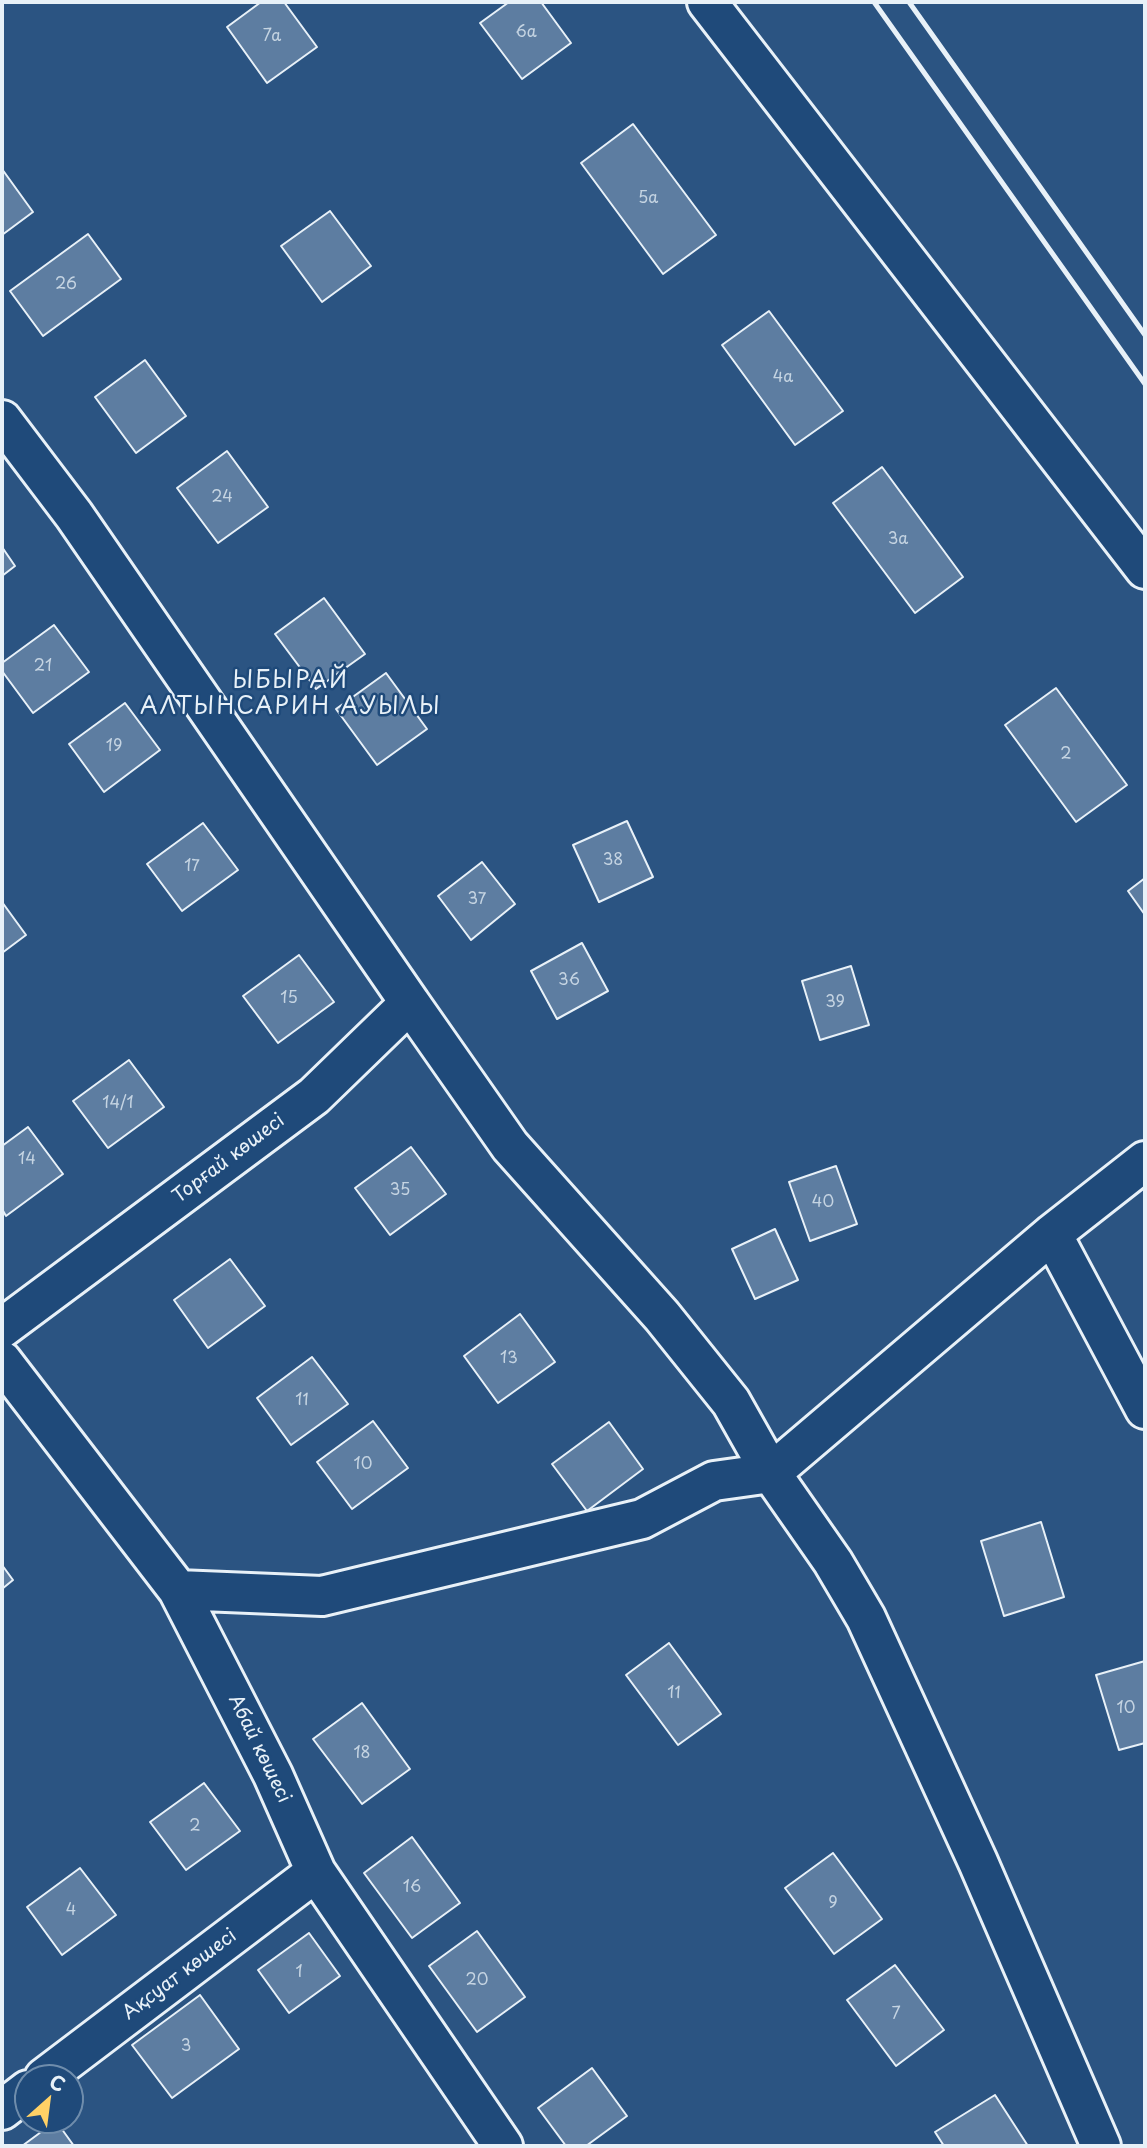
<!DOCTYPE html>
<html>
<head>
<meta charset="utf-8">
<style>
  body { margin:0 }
  #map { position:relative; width:1147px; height:2148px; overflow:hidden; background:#2b5482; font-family:"Playpen Sans",sans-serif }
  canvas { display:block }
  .frame { position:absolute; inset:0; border:4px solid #e8f1f8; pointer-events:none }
  .north { position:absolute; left:14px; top:2064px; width:70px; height:70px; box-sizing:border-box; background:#1f4a7a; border:2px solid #6f8dac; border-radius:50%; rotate:28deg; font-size:19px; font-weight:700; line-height:28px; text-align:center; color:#e8f1f8 }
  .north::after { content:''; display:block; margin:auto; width:24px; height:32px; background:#ffd166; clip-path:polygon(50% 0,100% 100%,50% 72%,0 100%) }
</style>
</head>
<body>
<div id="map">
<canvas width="1147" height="2148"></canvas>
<div class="frame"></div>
<div class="north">С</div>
</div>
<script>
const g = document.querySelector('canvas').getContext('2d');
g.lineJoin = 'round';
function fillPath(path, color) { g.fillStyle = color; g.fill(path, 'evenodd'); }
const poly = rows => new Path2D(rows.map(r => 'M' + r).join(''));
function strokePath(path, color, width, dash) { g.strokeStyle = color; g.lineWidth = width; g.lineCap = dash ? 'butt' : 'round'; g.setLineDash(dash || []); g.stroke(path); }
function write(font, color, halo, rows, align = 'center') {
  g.font = font + ' "Playpen Sans",sans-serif'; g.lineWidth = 5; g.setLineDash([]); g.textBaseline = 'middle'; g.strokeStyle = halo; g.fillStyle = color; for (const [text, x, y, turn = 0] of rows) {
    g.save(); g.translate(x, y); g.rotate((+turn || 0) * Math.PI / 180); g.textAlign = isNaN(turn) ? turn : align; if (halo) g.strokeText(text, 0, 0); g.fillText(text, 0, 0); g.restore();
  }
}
const building = poly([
  [261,2,284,2,317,47,267,83,227,27,261,2],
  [509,2,541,2,571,43,522,79,480,23,509,2],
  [633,124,716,235,663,274,581,163,633,124],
  [2,169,33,212,2,235,2,169],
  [330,211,371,266,322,302,281,246,330,211],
  [88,234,121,279,43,336,10,291,88,234],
  [769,311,843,411,795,445,722,345,769,311],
  [145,360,186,416,136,453,95,397,145,360],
  [227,451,268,507,218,543,177,488,227,451],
  [882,467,963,577,915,613,833,503,882,467],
  [2,547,15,566,2,576,2,547],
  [324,598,365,654,316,689,275,634,324,598],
  [54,625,89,672,33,713,2,671,2,663,54,625],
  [386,673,427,729,377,765,336,709,386,673],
  [1056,688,1127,785,1076,822,1005,725,1056,688],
  [125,703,160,750,104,792,69,744,125,703],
  [627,821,653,877,599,902,573,845,627,821],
  [203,823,238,870,182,911,147,864,203,823],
  [482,862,515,904,471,940,438,896,482,862],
  [1145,878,1145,915,1128,891,1145,878],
  [2,902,26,935,2,953,2,902],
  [582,943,608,991,557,1019,531,971,582,943],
  [299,955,334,1002,278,1043,243,996,299,955],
  [851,966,869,1025,820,1040,802,981,851,966],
  [129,1060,164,1107,108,1148,73,1101,129,1060],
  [28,1127,63,1174,6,1216,2,1209,2,1146,28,1127],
  [411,1147,446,1194,390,1235,355,1188,411,1147],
  [836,1166,857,1224,810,1241,789,1182,836,1166],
  [775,1229,798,1280,755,1299,732,1249,775,1229],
  [230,1259,265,1306,208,1348,174,1300,230,1259],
  [520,1314,555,1362,498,1403,464,1356,520,1314],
  [312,1357,348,1404,291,1445,257,1398,312,1357],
  [373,1421,408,1468,352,1509,317,1462,373,1421],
  [609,1422,643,1469,587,1511,552,1464,609,1422],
  [1041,1522,1064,1597,1004,1616,981,1541,1041,1522],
  [2,1565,13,1580,2,1589,2,1565],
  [669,1643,721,1714,678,1745,626,1675,669,1643],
  [1145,1661,1145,1743,1119,1750,1096,1675,1145,1661],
  [362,1703,410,1769,362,1804,313,1739,362,1703],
  [204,1783,240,1831,186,1870,150,1822,204,1783],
  [412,1837,460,1903,412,1938,364,1873,412,1837],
  [833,1853,882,1919,834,1954,785,1888,833,1853],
  [80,1868,116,1915,62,1955,27,1907,80,1868],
  [477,1931,525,1997,477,2032,429,1966,477,1931],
  [309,1933,340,1976,289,2013,258,1970,309,1933],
  [895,1965,944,2030,896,2066,847,2000,895,1965],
  [200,1995,239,2049,172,2098,132,2045,200,1995],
  [592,2068,627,2116,586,2146,566,2146,538,2108,592,2068],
  [995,2095,1028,2146,944,2146,935,2132,995,2095],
  [56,2121,74,2146,22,2146,56,2121]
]);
const minor = poly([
  [707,2,1145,569],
  [2,420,74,515,410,1003,314,1096,2,1328],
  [410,1003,510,1146,662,1316,731,1402,771,1473,1052,1234,1145,1161],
  [1052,1234,1145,1409],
  [2,1361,178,1590,273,1775,316,1872,503,2146],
  [178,1590,322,1596,642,1519,714,1481,771,1473,833,1562,866,1618,978,1862,1101,2146],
  [44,2078,316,1872],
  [2,2110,28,2090]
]);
const rail = poly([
  [874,2,1145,384],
  [909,2,1145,335]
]);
const numberNames = [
  ["6а",526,33],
  ["7а",272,37],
  ["5а",648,199],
  ["26",66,285],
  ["4а",783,378],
  ["24",222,498],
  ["3а",898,540],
  ["21",43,667],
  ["19",114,747],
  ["2",1066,755],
  ["38",613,861],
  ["17",192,867],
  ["37",477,900],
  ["36",569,981],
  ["15",289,999],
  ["39",835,1003],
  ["14/1",118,1104],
  ["14",27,1160],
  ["35",400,1191],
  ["40",823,1203],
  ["13",509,1359],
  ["11",302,1401],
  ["10",363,1465],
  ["11",674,1694],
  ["10",1126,1709],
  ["18",362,1754],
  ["2",195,1827],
  ["16",412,1888],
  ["9",833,1904],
  ["4",71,1911],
  ["1",299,1973],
  ["20",477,1981],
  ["7",896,2015],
  ["3",186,2047]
];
const streetNames = [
  ["Торғай көшесі",229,1159,-37],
  ["Абай көшесі",259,1749,64],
  ["Ақсуат көшесі",180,1975,-37]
];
const quarterNames = [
  ["ЫБЫРАЙ",291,682],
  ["АЛТЫНСАРИН АУЫЛЫ",291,708]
];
fillPath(building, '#5d7da1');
strokePath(building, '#e8f1f8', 2);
strokePath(minor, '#e8f1f8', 44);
strokePath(minor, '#1f4a7a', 38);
strokePath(rail, '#e8f1f8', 5);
write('16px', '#c5d4e2', null, numberNames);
write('19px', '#e8f1f8', '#1f4a7a', streetNames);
g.letterSpacing = '2px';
write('23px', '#e8f1f8', '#1f4a7a', quarterNames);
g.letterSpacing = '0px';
</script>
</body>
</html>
